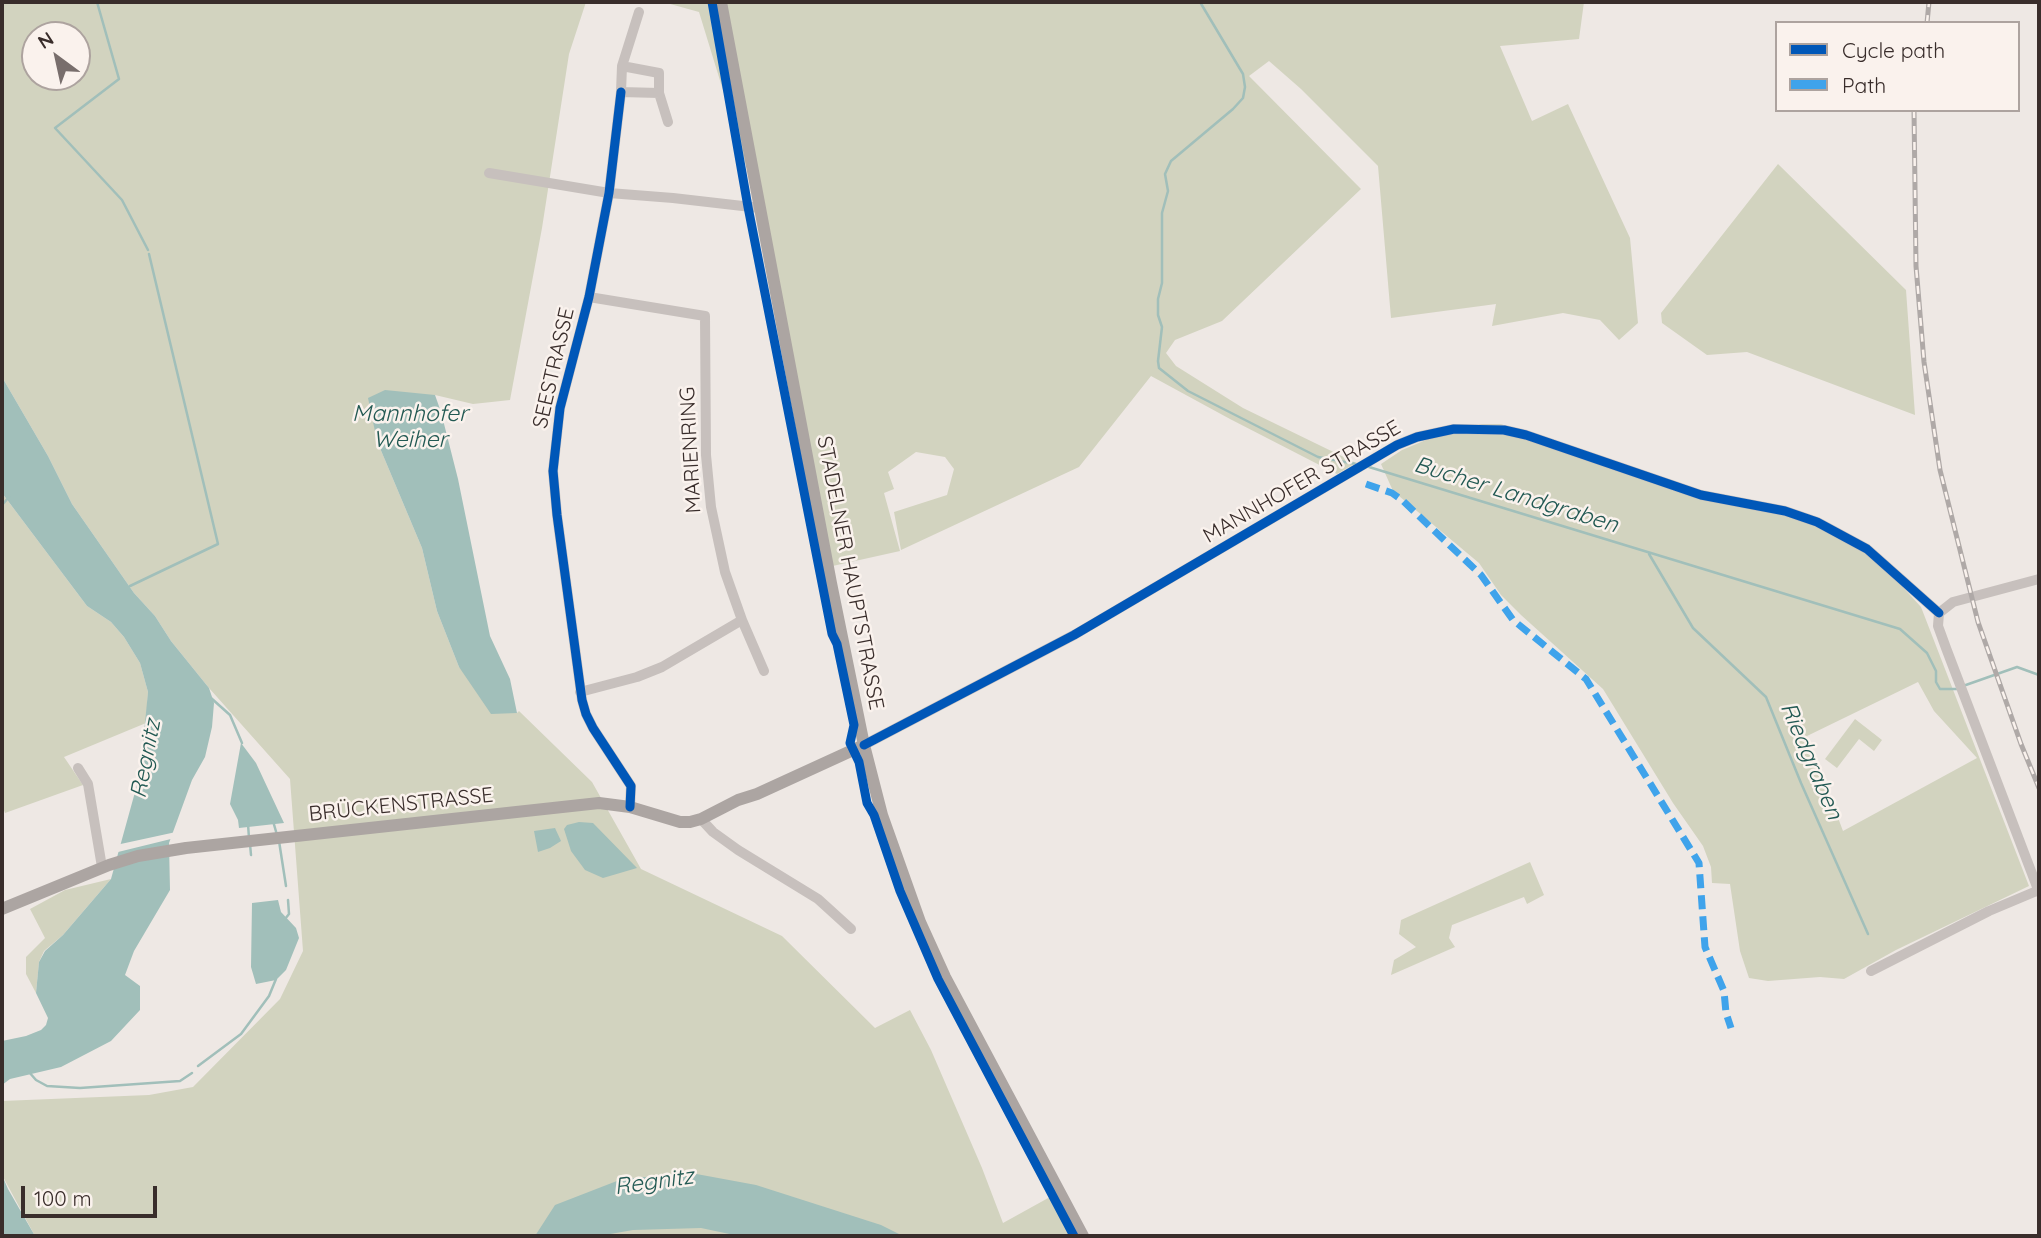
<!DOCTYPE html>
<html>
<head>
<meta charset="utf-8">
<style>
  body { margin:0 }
  #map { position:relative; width:2041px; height:1238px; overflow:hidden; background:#eee8e4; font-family:Quicksand,sans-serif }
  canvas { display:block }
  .frame { position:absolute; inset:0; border:4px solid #392d2b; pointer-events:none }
  .legend { position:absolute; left:1775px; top:21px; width:245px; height:91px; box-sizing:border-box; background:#faf2ed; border:2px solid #ada39f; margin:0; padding:9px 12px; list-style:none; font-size:21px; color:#392d2b }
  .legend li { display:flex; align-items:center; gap:14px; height:35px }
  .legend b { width:35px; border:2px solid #ada39f }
  .north { position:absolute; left:21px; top:21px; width:70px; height:70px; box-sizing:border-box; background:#faf2ed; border:2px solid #ada39f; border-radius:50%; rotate:327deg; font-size:19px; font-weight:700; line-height:28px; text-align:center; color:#392d2b }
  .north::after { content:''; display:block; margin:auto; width:24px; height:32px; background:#786e6c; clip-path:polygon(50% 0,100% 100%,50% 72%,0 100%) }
  .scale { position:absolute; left:21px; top:1186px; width:136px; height:32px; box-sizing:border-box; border:4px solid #392d2b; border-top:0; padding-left:9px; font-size:21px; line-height:24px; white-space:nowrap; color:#392d2b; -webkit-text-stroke:5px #faf2ed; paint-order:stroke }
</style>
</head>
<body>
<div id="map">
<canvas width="2041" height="1238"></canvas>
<div class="frame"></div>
<ul class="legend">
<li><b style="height:9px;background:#0057b8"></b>Cycle path</li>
<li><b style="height:9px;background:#3fa3eb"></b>Path</li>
</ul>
<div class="north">N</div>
<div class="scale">100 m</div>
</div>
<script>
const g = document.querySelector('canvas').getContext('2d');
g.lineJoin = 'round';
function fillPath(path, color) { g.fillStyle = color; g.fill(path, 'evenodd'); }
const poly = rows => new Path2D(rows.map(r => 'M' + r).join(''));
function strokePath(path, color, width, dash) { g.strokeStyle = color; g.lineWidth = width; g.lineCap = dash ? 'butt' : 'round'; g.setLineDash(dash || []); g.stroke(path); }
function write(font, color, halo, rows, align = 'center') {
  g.font = font + ' Quicksand,sans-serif'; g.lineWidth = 5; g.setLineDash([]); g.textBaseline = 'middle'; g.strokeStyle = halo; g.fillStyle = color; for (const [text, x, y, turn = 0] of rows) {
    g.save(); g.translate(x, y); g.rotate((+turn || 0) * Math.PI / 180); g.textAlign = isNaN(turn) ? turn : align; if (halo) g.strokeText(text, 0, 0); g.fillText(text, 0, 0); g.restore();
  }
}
const green = poly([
  [2,2,586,2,569,54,542,228,510,400,473,404,435,395,377,441,422,548,437,611,459,667,517,713,519,711,592,782,641,869,782,936,875,1028,910,1010,931,1050,982,1168,1003,1223,1050,1197,1072,1236,35,1236,2,1175,2,1101,149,1095,193,1087,280,999,303,951,290,779,209,688,171,641,155,616,134,593,72,504,48,456,2,377],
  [35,35,77,35,77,77,35,77],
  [663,2,1584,2,1579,39,1500,46,1532,121,1568,104,1630,238,1638,323,1619,340,1600,320,1563,313,1492,326,1496,304,1391,318,1378,166,1301,89,1269,61,1249,76,1361,189,1222,321,1175,340,1166,353,1176,366,1243,408,1356,463,1337,474,1230,419,1151,376,1079,467,901,550,894,512,947,495,954,469,945,457,916,452,888,472,894,489,884,493,900,551,828,567,760,211,699,12],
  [1778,164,1906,290,1915,415,1747,352,1707,355,1662,323,1661,313],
  [1482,424,1501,424,1682,488,1775,508,1868,549,1921,607,2029,886,1896,950,1844,979,1820,977,1768,981,1749,978,1740,951,1730,884,1712,883,1711,867,1703,846,1673,803,1603,689,1521,615,1501,595,1479,563,1393,491,1381,464,1402,450,1433,437],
  [1918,682,1934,711,1977,758,1843,831,1807,736],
  [2,493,87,606,111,622,124,637,140,663,148,692,146,723,64,757,83,785,5,813,2,805],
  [1855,719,1882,740,1874,751,1859,739,1837,768,1825,759],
  [1530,862,1544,895,1527,904,1524,897,1452,925,1449,938,1455,947,1391,975,1394,960,1416,947,1399,934,1401,920],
  [111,879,63,935,44,951,39,962,36,993,26,974,26,957,45,938,30,909,65,890]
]);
const water = poly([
  [2,377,48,456,72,504,134,593,155,616,171,641,209,688,214,703,212,727,205,757,192,780,169,843,170,890,134,951,125,975,140,986,140,1010,111,1041,61,1067,10,1079,2,1085,2,1041,26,1036,41,1030,46,1025,48,1018,36,993,39,962,45,951,63,935,111,879,140,774,148,692,140,663,124,637,111,622,87,606,2,493],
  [385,390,435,395,441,412,458,479,490,636,510,679,517,713,491,714,459,667,437,611,422,548,377,441,368,398],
  [241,743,256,763,284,823,239,828,238,820,230,804],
  [579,822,593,823,637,868,603,878,585,870,571,851,564,829,567,825],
  [555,828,561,841,550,848,538,852,534,831],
  [278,900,281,912,296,928,299,938,286,970,276,980,256,984,251,967,252,903],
  [691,1173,756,1185,881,1225,903,1236,739,1236,701,1228,633,1230,599,1236,535,1236,555,1205,622,1179],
  [2,1175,8,1189,35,1236,2,1236]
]);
const pier = poly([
  [176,832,175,838,114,853,116,845]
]);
const stream = poly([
  [97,2,119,79,55,128,122,200,148,250],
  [1200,2,1243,74,1245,87,1243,98,1233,109,1171,161,1165,174,1168,191,1162,213,1162,283,1158,299,1158,315,1162,327,1158,361,1159,368,1188,391,1318,457,1356,464],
  [1369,467,1900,629,1927,653,1936,671,1936,682,1940,689,1957,689],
  [2,505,9,497],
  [1649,554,1693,628,1766,697,1801,783,1868,934],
  [130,586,218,544,149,254],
  [1963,686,2017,667,2039,675],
  [211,698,230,715,242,743],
  [273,821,277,835],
  [248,824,249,838],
  [279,841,286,886],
  [250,844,251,855],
  [285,919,289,914,288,900],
  [198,1066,241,1034,269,996,276,979],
  [29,1072,36,1080,47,1086,80,1088,180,1081,192,1073]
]);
const minor = poly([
  [622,66,639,12],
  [621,92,609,193,589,297,560,408,553,471,557,515,582,700,586,714,593,728,631,786,630,807],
  [659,93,621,92,622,66,659,73,659,93,668,122],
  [489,173,609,193,673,198,760,208],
  [1939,613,1938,626,1946,648,2039,892],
  [1939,613,1953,602,2039,579],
  [742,620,764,671],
  [580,692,637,677,662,667,742,620,725,572,711,507,706,455,705,316,589,297],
  [864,745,1074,635,1397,445,1417,437,1454,429,1504,430,1526,435,1701,495,1785,511,1817,522,1867,549,1939,613],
  [78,768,88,784,102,867],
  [701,819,713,832,738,850,818,899,851,929],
  [1871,971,1989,911,2039,890]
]);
const major = poly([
  [721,2,831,583,864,745,882,815,920,922,945,977,1083,1236],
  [2,909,109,865,138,856,186,848,599,803,630,807,680,822,690,822,701,819,738,800,757,794,864,745]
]);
const rail = poly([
  [1927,23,1929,2],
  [1914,110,1916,266,1924,362,1940,470,1978,622,2021,744,2039,788]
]);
const quiet = poly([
  [1366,484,1392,493,1402,500,1481,575,1513,620,1586,679,1699,863,1705,947,1724,991,1726,1013,1731,1028]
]);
const cycleway = poly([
  [712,2,748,207,832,634,837,644,854,725,850,743,859,762,867,803,874,815,900,891,938,979,1074,1236],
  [621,92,609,193,589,297,560,408,553,471,557,515,582,700,586,714,593,728,631,786,630,807],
  [864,745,1074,635,1397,445,1417,437,1454,429,1504,430,1526,435,1701,495,1785,511,1817,522,1867,549,1939,613]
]);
const streetNames = [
  ["SEESTRASSE",554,368,-77],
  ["MARIENRING",691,450,-93],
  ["MANNHOFER STRASSE",1302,482,-30],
  ["STADELNER HAUPTSTRASSE",850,573,79],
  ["BRÜCKENSTRASSE",401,805,-6]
];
const waterNames = [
  ["Mannhofer",410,414],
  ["Weiher",410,440],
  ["Bucher Landgraben",1516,495,17],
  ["Regnitz",146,759,-79],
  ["Riedgraben",1811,761,67],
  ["Regnitz",654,1182,-8]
];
fillPath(green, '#d2d3bf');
fillPath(water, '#a1bfba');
fillPath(pier, '#eee8e4');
strokePath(stream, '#a1bfba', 2.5);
strokePath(minor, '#c7c0bd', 10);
strokePath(major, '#aca5a2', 12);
strokePath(rail, '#afa9a7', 5);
strokePath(rail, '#faf2ed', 2.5, [8]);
strokePath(quiet, '#3fa3eb', 7, [14, 7]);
strokePath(cycleway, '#0057b8', 9);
write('21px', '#392d2b', '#faf2ed', streetNames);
write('italic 23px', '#225953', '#faf2ed', waterNames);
</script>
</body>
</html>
